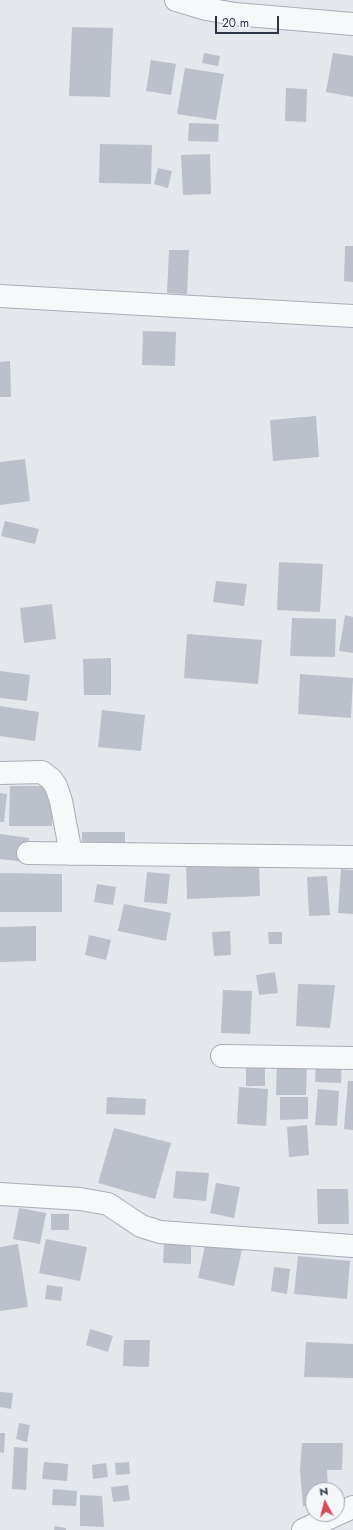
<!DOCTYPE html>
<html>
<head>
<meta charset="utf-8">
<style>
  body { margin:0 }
  #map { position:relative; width:353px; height:1530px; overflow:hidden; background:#e4e7ec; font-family:Jost,sans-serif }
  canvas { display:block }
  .north { position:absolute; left:305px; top:1482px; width:40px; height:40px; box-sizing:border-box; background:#f4f6f9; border:1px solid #a4a8b1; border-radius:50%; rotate:353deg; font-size:11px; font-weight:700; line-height:16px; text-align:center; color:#2b3445 }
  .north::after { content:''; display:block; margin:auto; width:14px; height:18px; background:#d1495b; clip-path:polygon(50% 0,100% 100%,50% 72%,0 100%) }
  .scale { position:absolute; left:215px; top:16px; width:64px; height:18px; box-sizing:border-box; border:2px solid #2b3445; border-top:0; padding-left:5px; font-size:12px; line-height:14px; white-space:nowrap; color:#2b3445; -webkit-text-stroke:3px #f4f6f9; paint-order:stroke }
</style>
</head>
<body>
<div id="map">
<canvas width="353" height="1530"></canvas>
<div class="north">N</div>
<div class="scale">20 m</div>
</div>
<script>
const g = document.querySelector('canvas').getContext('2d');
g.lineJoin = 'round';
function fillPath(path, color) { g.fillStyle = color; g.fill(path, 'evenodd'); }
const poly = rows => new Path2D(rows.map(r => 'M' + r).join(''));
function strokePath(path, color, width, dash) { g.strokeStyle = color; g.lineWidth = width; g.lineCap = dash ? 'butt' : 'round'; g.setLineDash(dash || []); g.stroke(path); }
const building = poly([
  [72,27,113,28,110,97,69,96],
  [204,53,220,56,218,66,202,63],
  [333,53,353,56,353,97,326,92],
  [151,60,176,64,171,95,146,91],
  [185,68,224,74,216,120,177,114],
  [286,88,307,89,306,122,285,121],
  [189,123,219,124,218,142,188,141],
  [100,144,152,145,151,184,99,183],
  [210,154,211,194,183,195,181,155],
  [158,168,172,171,168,188,154,184],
  [345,246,353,246,353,282,344,281],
  [169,250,189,250,187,294,167,293],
  [143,331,176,332,175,366,142,365],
  [10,361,11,397,0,397,0,362],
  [316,416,319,457,273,461,270,420],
  [25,459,30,501,0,505,0,462],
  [5,521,39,529,35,544,1,536],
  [279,562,323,564,320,612,277,610],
  [216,581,247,584,244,606,213,602],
  [52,604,56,639,24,643,20,608],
  [345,615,353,617,353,653,339,651],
  [292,618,336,619,335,657,290,656],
  [187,634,262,640,258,684,184,678],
  [111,658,111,695,84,695,83,659],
  [0,671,30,675,27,701,0,698],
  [300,674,353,678,351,718,298,714],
  [0,706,39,712,35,741,0,736],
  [102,710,145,715,141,751,98,747],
  [10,786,52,786,52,826,9,826],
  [0,793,7,794,4,822,0,822],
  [82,832,125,832,125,846,82,846],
  [0,834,29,838,26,862,0,859],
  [259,861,260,896,187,899,186,864],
  [341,869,353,870,353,914,338,913],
  [147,872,170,874,167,904,144,902],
  [0,873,62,874,62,912,0,912],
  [327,876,330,915,309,916,307,877],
  [97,884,116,887,113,905,94,902],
  [124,904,171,913,166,941,118,931],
  [36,926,36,961,0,962,0,927],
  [230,931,231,955,214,956,212,932],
  [268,932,282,932,282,944,269,944],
  [89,935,111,940,106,960,85,955],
  [275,972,278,993,259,995,256,975],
  [298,984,335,985,330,1028,296,1026],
  [223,990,252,991,250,1034,221,1033],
  [316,1058,342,1060,341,1083,315,1082],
  [246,1059,265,1059,265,1086,246,1086],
  [277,1059,307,1060,306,1095,276,1095],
  [348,1081,353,1081,353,1130,344,1129],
  [239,1087,268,1089,266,1126,237,1124],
  [318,1089,339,1091,337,1126,315,1125],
  [107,1097,146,1099,145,1115,106,1114],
  [280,1097,308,1097,308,1119,280,1120],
  [307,1125,309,1155,289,1157,287,1127],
  [114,1128,171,1143,155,1199,98,1183],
  [176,1171,209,1173,206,1201,173,1198],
  [216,1183,240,1187,234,1218,210,1213],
  [317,1189,348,1189,349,1224,318,1224],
  [19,1208,46,1213,40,1244,13,1239],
  [51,1214,69,1214,69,1230,51,1230],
  [207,1237,243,1245,234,1286,198,1278],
  [46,1239,87,1247,80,1281,39,1273],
  [164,1243,191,1244,191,1264,163,1263],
  [18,1244,28,1307,0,1311,0,1247],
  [298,1256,350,1261,347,1299,294,1294],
  [274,1267,290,1269,287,1294,271,1291],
  [47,1285,63,1287,61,1301,45,1299],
  [90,1329,113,1336,108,1352,86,1345],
  [124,1340,150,1340,149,1367,123,1366],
  [306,1342,353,1344,353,1378,304,1377],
  [0,1392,13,1393,11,1409,0,1407],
  [19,1423,30,1425,27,1442,16,1439],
  [0,1433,5,1433,4,1453,0,1452],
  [302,1443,343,1443,342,1470,327,1470,328,1490,313,1490,313,1505,303,1506,300,1471],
  [14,1447,28,1448,26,1490,12,1489],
  [44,1462,68,1464,67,1481,42,1479],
  [129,1462,130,1474,116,1475,115,1463],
  [106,1463,108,1477,93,1479,92,1465],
  [128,1485,130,1500,113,1502,111,1487],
  [53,1489,77,1491,76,1506,52,1505],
  [80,1495,102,1496,104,1527,80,1526],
  [55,1526,66,1528,66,1530,54,1530]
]);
const street = poly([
  [176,0,206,9,235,14,353,24],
  [0,296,353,316],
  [0,773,42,772,51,779,56,786,61,801,71,854],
  [28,853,353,857],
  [222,1056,353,1058],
  [0,1194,80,1199,108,1204,141,1226,160,1232,353,1246],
  [303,1530,353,1507]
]);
fillPath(building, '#bbc0ca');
strokePath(street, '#a9aeb7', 24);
strokePath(street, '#f7f8fa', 22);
</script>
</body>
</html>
